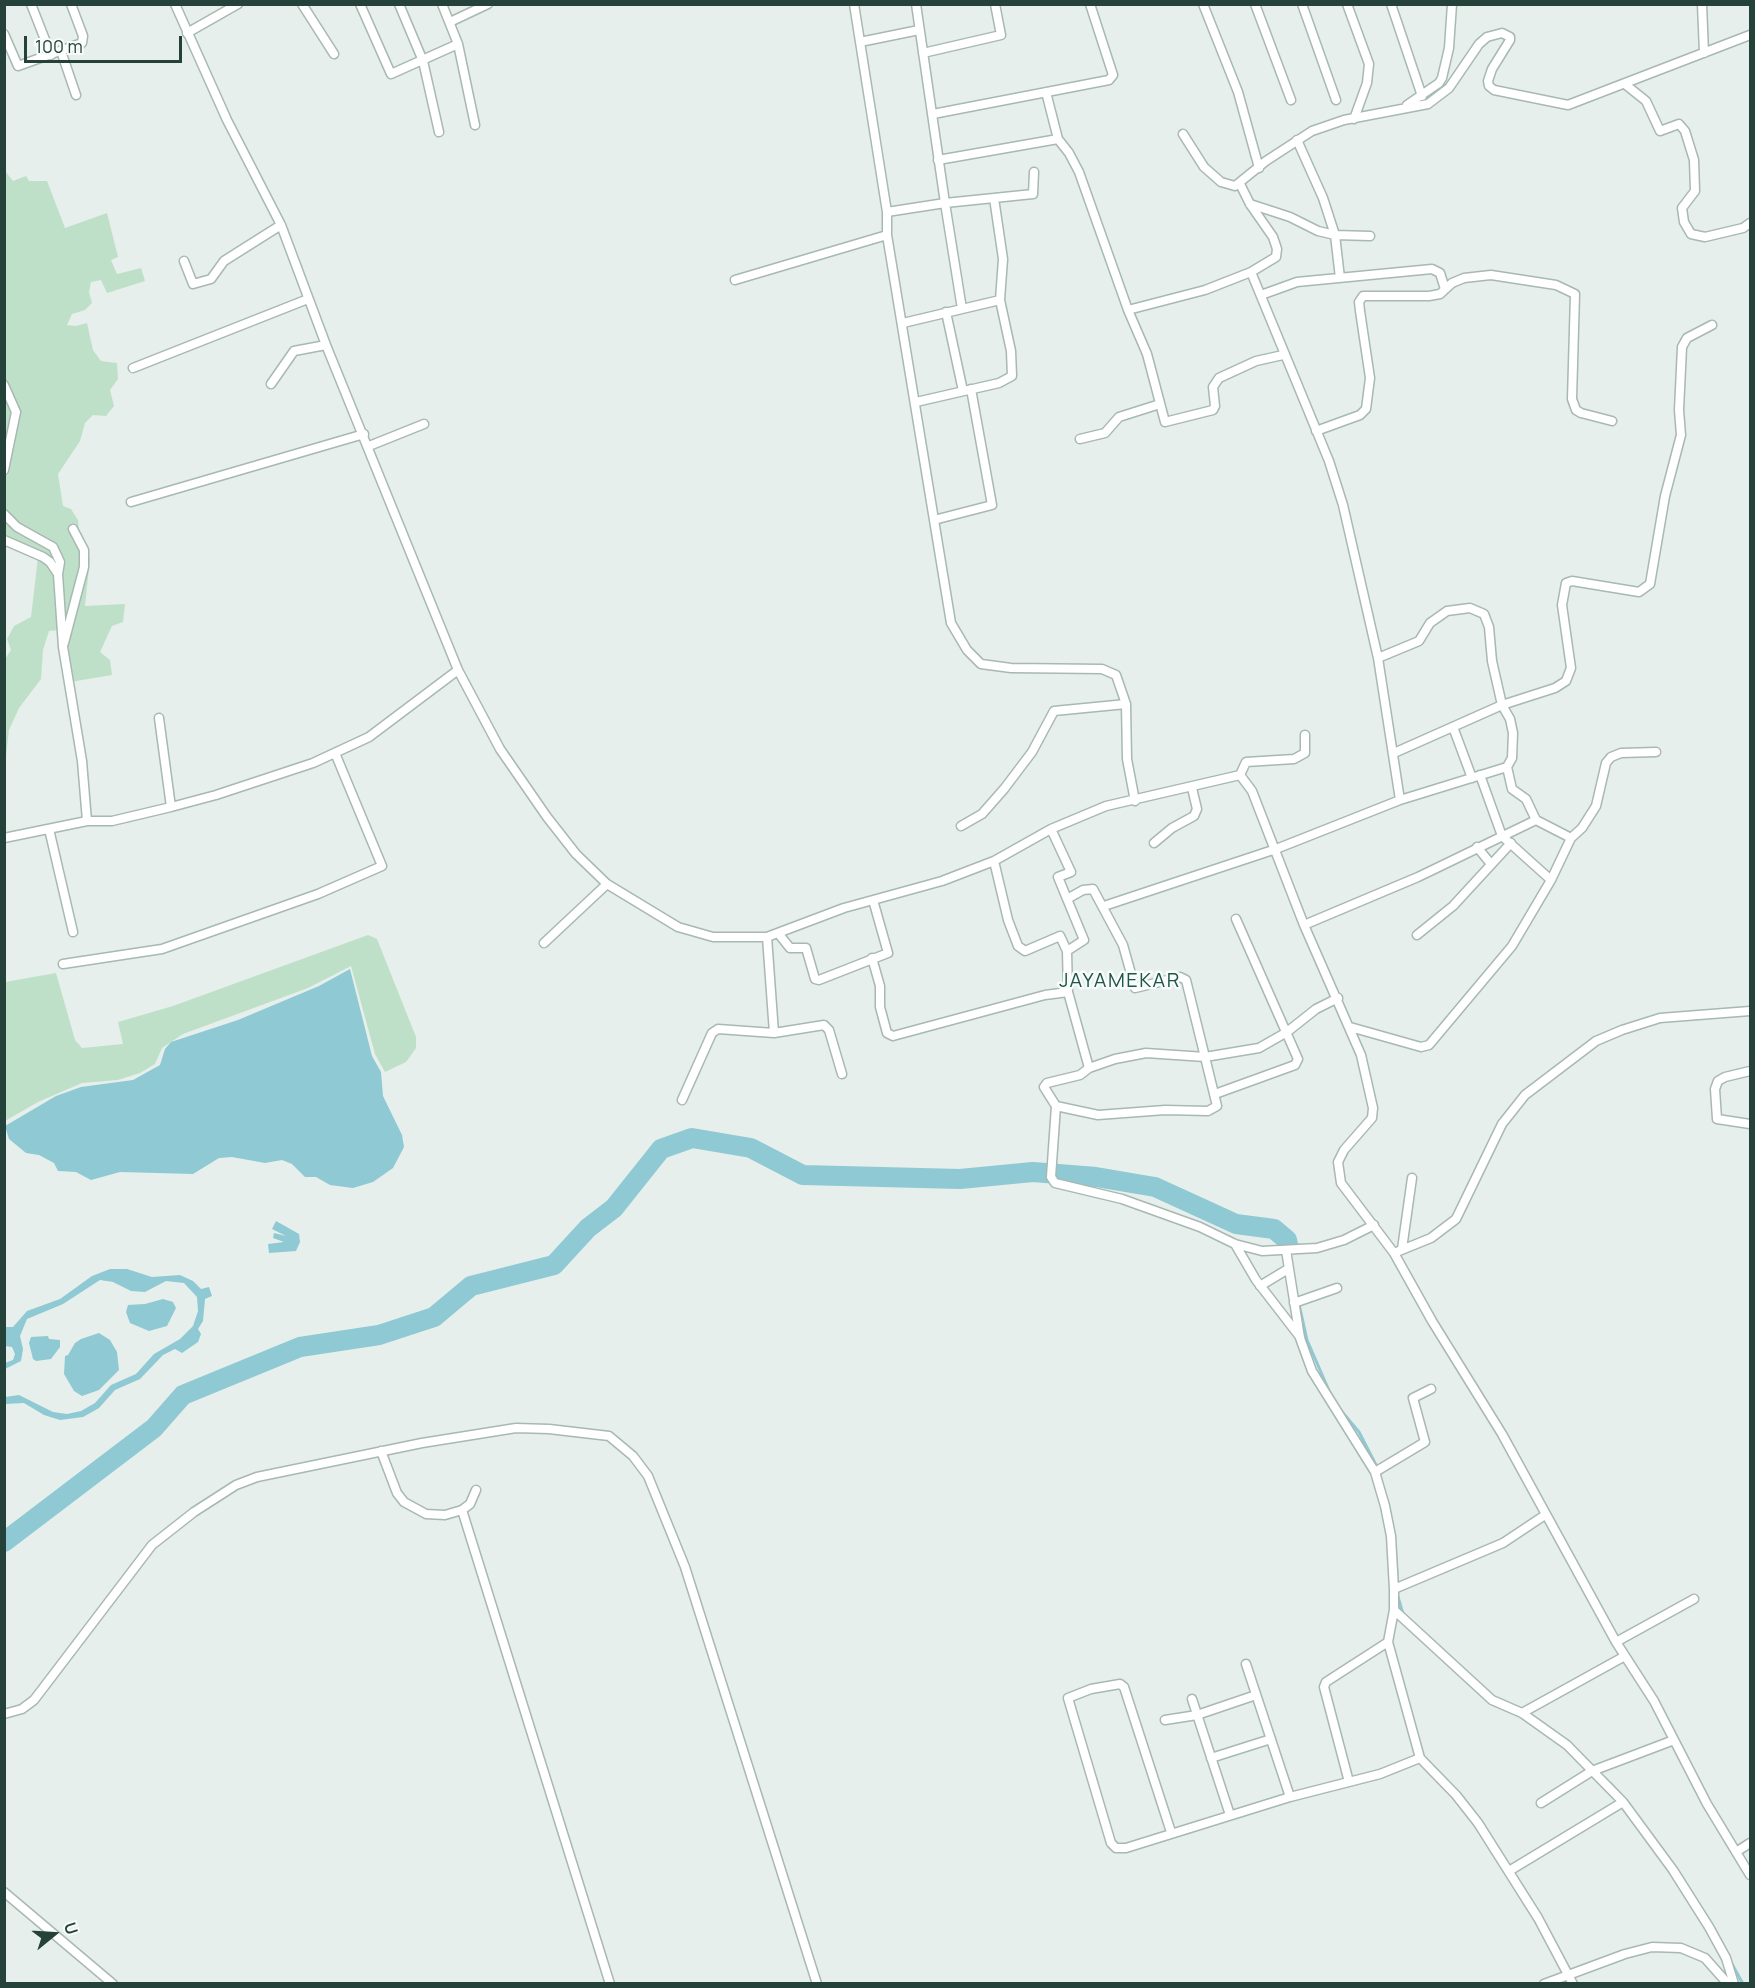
<!DOCTYPE html>
<html>
<head>
<meta charset="utf-8">
<style>
  body { margin:0 }
  #map { position:relative; width:1755px; height:1988px; overflow:hidden; background:#e6efeb; font-family:Manrope,sans-serif }
  canvas { display:block }
  .frame { position:absolute; inset:0; border:6px solid #24423a; pointer-events:none }
  .north { position:absolute; left:24px; top:1904px; width:60px; height:60px; -webkit-text-stroke:4px #f7fbf9; paint-order:stroke; rotate:72deg; font-size:16px; font-weight:700; line-height:24px; text-align:center; color:#24423a }
  .north::after { content:''; display:block; margin:auto; width:21px; height:27px; background:#24423a; clip-path:polygon(50% 0,100% 100%,50% 72%,0 100%) }
  .scale { position:absolute; left:24px; top:36px; width:158px; height:27px; box-sizing:border-box; border:3px solid #24423a; border-top:0; padding-left:8px; font-size:18px; line-height:21px; white-space:nowrap; color:#24423a; -webkit-text-stroke:4px #f7fbf9; paint-order:stroke }
</style>
</head>
<body>
<div id="map">
<canvas width="1755" height="1988"></canvas>
<div class="frame"></div>
<div class="north">U</div>
<div class="scale">100 m</div>
</div>
<script>
const g = document.querySelector('canvas').getContext('2d');
g.lineJoin = 'round';
function fillPath(path, color) { g.fillStyle = color; g.fill(path, 'evenodd'); }
const poly = rows => new Path2D(rows.map(r => 'M' + r).join(''));
function strokePath(path, color, width, dash) { g.strokeStyle = color; g.lineWidth = width; g.lineCap = dash ? 'butt' : 'round'; g.setLineDash(dash || []); g.stroke(path); }
function write(font, color, halo, rows, align = 'center') {
  g.font = font + ' Manrope,sans-serif'; g.lineWidth = 5; g.setLineDash([]); g.textBaseline = 'middle'; g.strokeStyle = halo; g.fillStyle = color; for (const [text, x, y, turn = 0] of rows) {
    g.save(); g.translate(x, y); g.rotate((+turn || 0) * Math.PI / 180); g.textAlign = isNaN(turn) ? turn : align; if (halo) g.strokeText(text, 0, 0); g.fillText(text, 0, 0); g.restore();
  }
}
const green = poly([
  [5,171,13,181,26,176,29,181,47,181,65,228,107,213,118,257,111,260,117,274,141,268,145,281,107,293,101,280,91,282,89,292,92,303,85,310,72,314,67,325,76,326,87,323,93,350,101,361,117,363,118,379,110,390,114,406,106,416,93,415,85,423,80,441,58,474,63,506,71,509,78,520,80,539,90,559,85,606,125,604,123,622,112,626,100,652,110,660,112,675,64,683,58,630,49,631,43,650,41,679,19,708,9,730,5,765,5,659,11,650,7,639,14,626,31,617,38,557,5,535],
  [368,935,377,939,416,1037,416,1048,406,1062,385,1072,375,1054,351,966,308,988,183,1034,162,1048,155,1064,140,1073,118,1080,82,1083,38,1102,5,1121,5,982,56,973,75,1040,82,1048,123,1044,118,1022,173,1006]
]);
const water = poly([
  [350,969,372,1056,381,1072,383,1096,402,1135,404,1147,393,1168,373,1182,353,1188,330,1185,316,1177,305,1177,292,1164,282,1160,265,1163,232,1157,219,1158,193,1174,120,1172,91,1180,76,1172,58,1171,54,1163,39,1155,26,1153,9,1139,5,1126,56,1096,81,1087,133,1080,160,1065,165,1049,171,1042,238,1020,319,986],
  [276,1221,299,1234,300,1242,296,1251,269,1253,268,1244,284,1242,273,1238,274,1233,286,1236,272,1229],
  [110,1269,127,1269,152,1277,180,1275,193,1281,201,1289,209,1287,212,1296,205,1299,203,1321,198,1329,201,1334,198,1342,182,1353,175,1349,163,1355,140,1379,115,1390,99,1408,83,1417,60,1420,44,1415,24,1403,5,1404,5,1397,19,1395,53,1412,67,1414,81,1411,95,1403,111,1385,136,1374,154,1354,180,1339,193,1326,198,1311,197,1297,184,1283,166,1281,145,1292,131,1291,113,1282,100,1280,63,1304,27,1319,20,1336,23,1349,21,1361,5,1369,5,1363,13,1360,15,1354,12,1347,5,1346,5,1327,13,1327,27,1311,60,1299,92,1276],
  [163,1299,173,1302,176,1308,167,1326,149,1331,130,1323,126,1312,128,1305,145,1304],
  [99,1333,110,1340,117,1352,119,1370,99,1390,82,1396,74,1391,64,1374,65,1356,68,1355,75,1343,81,1339],
  [48,1336,49,1339,60,1340,60,1347,51,1359,36,1361,33,1359,29,1343,31,1337]
]);
const stream = poly([
  [1299,1304,1307,1340,1330,1393],
  [1343,1413,1359,1432,1377,1467],
  [1395,1545,1397,1574],
  [1398,1597,1403,1614],
  [1610,1783,1622,1796],
  [1732,1964,1743,1984]
]);
const river = poly([
  [4,1542,154,1428,183,1395,300,1347,379,1335,434,1317,471,1286,554,1265,588,1228,614,1208,661,1149,692,1138,751,1148,803,1175,960,1179,1033,1172,1096,1177,1155,1187,1236,1224,1274,1229,1287,1240,1288,1245]
]);
const street = poly([
  [31,4,51,55],
  [175,4,227,120,281,225,326,345,458,670,500,749,547,817,576,854,607,884,678,927,713,937,767,937,844,908,942,881,994,861,1051,829,1106,806,1240,775],
  [302,4,334,54],
  [360,4,391,74,458,44],
  [399,4,423,61,439,132],
  [442,4,458,44,475,125],
  [854,4,887,212,887,235,951,623,967,650,981,664,1011,668,1102,669,1116,675,1126,704,1127,759,1135,801],
  [1203,4,1238,92,1259,168],
  [1255,4,1291,100],
  [1302,4,1336,100],
  [1347,4,1369,64,1367,83,1354,119],
  [1391,4,1422,96],
  [1702,4,1704,53],
  [450,22,488,4],
  [187,33,238,4],
  [4,34,18,66,82,43,83,36,71,4],
  [860,42,919,30],
  [61,51,76,95],
  [923,53,1001,35,995,4],
  [1626,85,1646,101,1660,131,1679,124,1685,131,1694,160,1695,191,1682,208,1684,222,1691,234,1705,237,1743,228,1750,223],
  [1046,92,1058,139,1069,153,1079,172,1128,310,1147,354,1165,422,1213,410,1215,406,1213,387,1219,378,1256,361,1283,355],
  [1407,105,1439,83,1442,78,1449,48,1452,4],
  [933,114,1109,80,1113,75,1090,4],
  [1183,134,1204,167,1221,182,1235,186,1266,161,1312,131,1344,120,1428,104,1449,88,1479,44,1487,37,1502,33,1510,37,1510,40,1492,69,1488,81,1489,86,1494,90,1568,105,1750,35],
  [1297,140,1323,198,1335,235,1340,278],
  [938,160,1058,139],
  [994,198,1033,194,1034,172],
  [1250,204,1290,217,1318,231,1335,235,1370,236],
  [887,212,945,203,916,4],
  [184,261,193,284,211,279,224,261,281,225],
  [735,280,887,235],
  [1261,295,1297,282,1432,269,1440,273,1445,289],
  [962,309,1000,300],
  [1128,310,1205,290,1251,272,1276,257,1277,249,1273,237,1250,204,1240,184],
  [946,312,963,391],
  [903,323,962,309,945,203,994,198,1003,259,1000,300,1011,351,1012,376,999,383,916,402],
  [133,368,308,299],
  [271,384,294,351,326,345],
  [4,385,16,412,4,470],
  [1316,431,1360,415,1366,409,1370,378,1360,311,1359,302,1363,296,1429,296,1440,294,1452,283,1464,278,1491,275,1556,285,1575,294,1572,399,1576,410,1581,413,1612,421],
  [1080,439,1105,433,1119,417,1160,404],
  [369,446,424,424],
  [131,502,364,434],
  [4,514,17,527,53,547,60,562,58,574],
  [934,520,992,505,971,389],
  [4,540,43,557,50,562,58,574,63,647,82,761,87,821],
  [64,643,84,567,84,550,73,529],
  [1378,658,1419,641,1430,623,1447,611,1470,608,1484,614,1489,627,1492,661,1502,705,1555,688,1566,681,1571,668,1562,605,1566,583,1572,581,1639,592,1650,584,1665,496,1681,435,1679,410,1682,347,1687,338,1712,325],
  [159,718,171,807],
  [1453,727,1472,778],
  [1394,753,1502,705,1510,719,1513,733,1512,758,1507,767],
  [1240,775,1252,791,1304,925,1361,1055,1373,1108,1372,1118,1344,1150,1338,1162,1341,1183,1394,1253,1432,1321,1502,1434,1616,1642,1654,1701,1707,1804,1750,1875],
  [1240,775,1246,762,1294,759,1305,753,1305,735],
  [1480,775,1502,836,1551,880],
  [1536,820,1571,838,1582,828,1596,806,1606,763,1611,757,1621,753,1656,752],
  [961,826,982,814,1004,789,1032,752,1054,711,1126,704],
  [49,829,73,932],
  [1051,829,1071,872,1058,877,1084,940,1067,951,1068,992,1089,1068],
  [4,838,87,821,112,821,171,807,216,795,313,763,369,737,458,670],
  [1154,843,1172,828,1194,816,1197,809,1192,788],
  [1477,847,1491,864],
  [994,861,1008,920,1018,946,1025,951,1060,936,1067,951],
  [1104,906,1276,849,1400,800,1378,658,1343,505,1329,461,1251,272],
  [1304,925,1418,877,1536,820,1526,799,1512,789,1507,767,1400,800],
  [778,933,790,948,806,948,815,979,819,980,888,953,873,900],
  [1417,935,1453,906,1511,843],
  [544,943,607,884],
  [872,958,880,986,880,1007,887,1033,893,1036,1045,995,1068,992],
  [63,964,162,949,318,894,382,866,335,753],
  [1338,998,1316,1009,1287,1032,1259,1048,1205,1057,1146,1053,1115,1059,1089,1068,1080,1075,1047,1083,1044,1087,1056,1106,1051,1177,1055,1183,1122,1199,1200,1227,1235,1244,1262,1251,1317,1248,1344,1240,1374,1225],
  [1350,1027,1421,1047,1429,1045,1512,946,1551,880,1571,838],
  [774,1033,824,1025,829,1030,842,1074],
  [1750,1071,1725,1077,1718,1081,1715,1089,1717,1119,1750,1124],
  [1215,1094,1295,1065,1298,1059,1236,919],
  [682,1100,712,1033,718,1029,774,1033,767,937],
  [1056,1106,1098,1115,1165,1110,1208,1111,1217,1106,1186,980,1180,977,1135,988,1123,945,1093,889,1083,890,1067,899],
  [1235,1244,1256,1280,1300,1337],
  [1402,1249,1412,1178],
  [1286,1250,1300,1338,1312,1371,1375,1472,1385,1506,1391,1536,1394,1589,1394,1610,1388,1642,1420,1758,1456,1795,1478,1823,1538,1918,1573,1984],
  [1394,1253,1431,1238,1456,1219,1502,1124,1525,1095,1596,1041,1622,1030,1660,1018,1750,1011],
  [1260,1286,1288,1269],
  [1294,1303,1337,1288],
  [381,1451,397,1493,404,1502,426,1514,445,1515,462,1510,470,1504,476,1490],
  [1375,1472,1425,1442,1413,1398,1431,1389],
  [462,1510,610,1984],
  [1394,1589,1503,1543,1545,1515],
  [1394,1610,1492,1700,1522,1713,1567,1745,1623,1802,1673,1870,1709,1927,1726,1958,1734,1984],
  [1616,1642,1694,1599],
  [1246,1664,1290,1797],
  [1192,1699,1230,1815],
  [1522,1713,1625,1656],
  [4,1714,22,1709,34,1700,152,1545,194,1512,236,1485,257,1477,422,1443,516,1428,549,1429,609,1436,633,1456,648,1476,685,1567,817,1984],
  [1165,1720,1197,1715,1256,1695],
  [1211,1758,1271,1739],
  [1349,1782,1324,1687,1326,1682,1388,1642],
  [1541,1803,1592,1771,1674,1740],
  [1171,1832,1124,1687,1120,1684,1091,1689,1068,1698,1111,1843,1116,1848,1126,1848,1290,1797,1380,1774,1420,1758],
  [1736,1852,1750,1843],
  [1509,1871,1623,1802],
  [4,1892,113,1984],
  [1544,1984,1625,1954,1652,1947,1681,1948,1705,1958,1728,1984]
]);
const quarterNames = [
  ["JAYAMEKAR",1120,981]
];
fillPath(green, '#bfe0c8');
fillPath(water, '#8ec9d4');
strokePath(stream, '#8ec9d4', 3);
strokePath(river, '#8ec9d4', 20);
strokePath(street, '#a8b8b2', 11);
strokePath(street, '#fff', 8);
g.letterSpacing = '1.5px';
write('20px', '#1f5548', '#f7fbf9', quarterNames);
g.letterSpacing = '0px';
</script>
</body>
</html>
